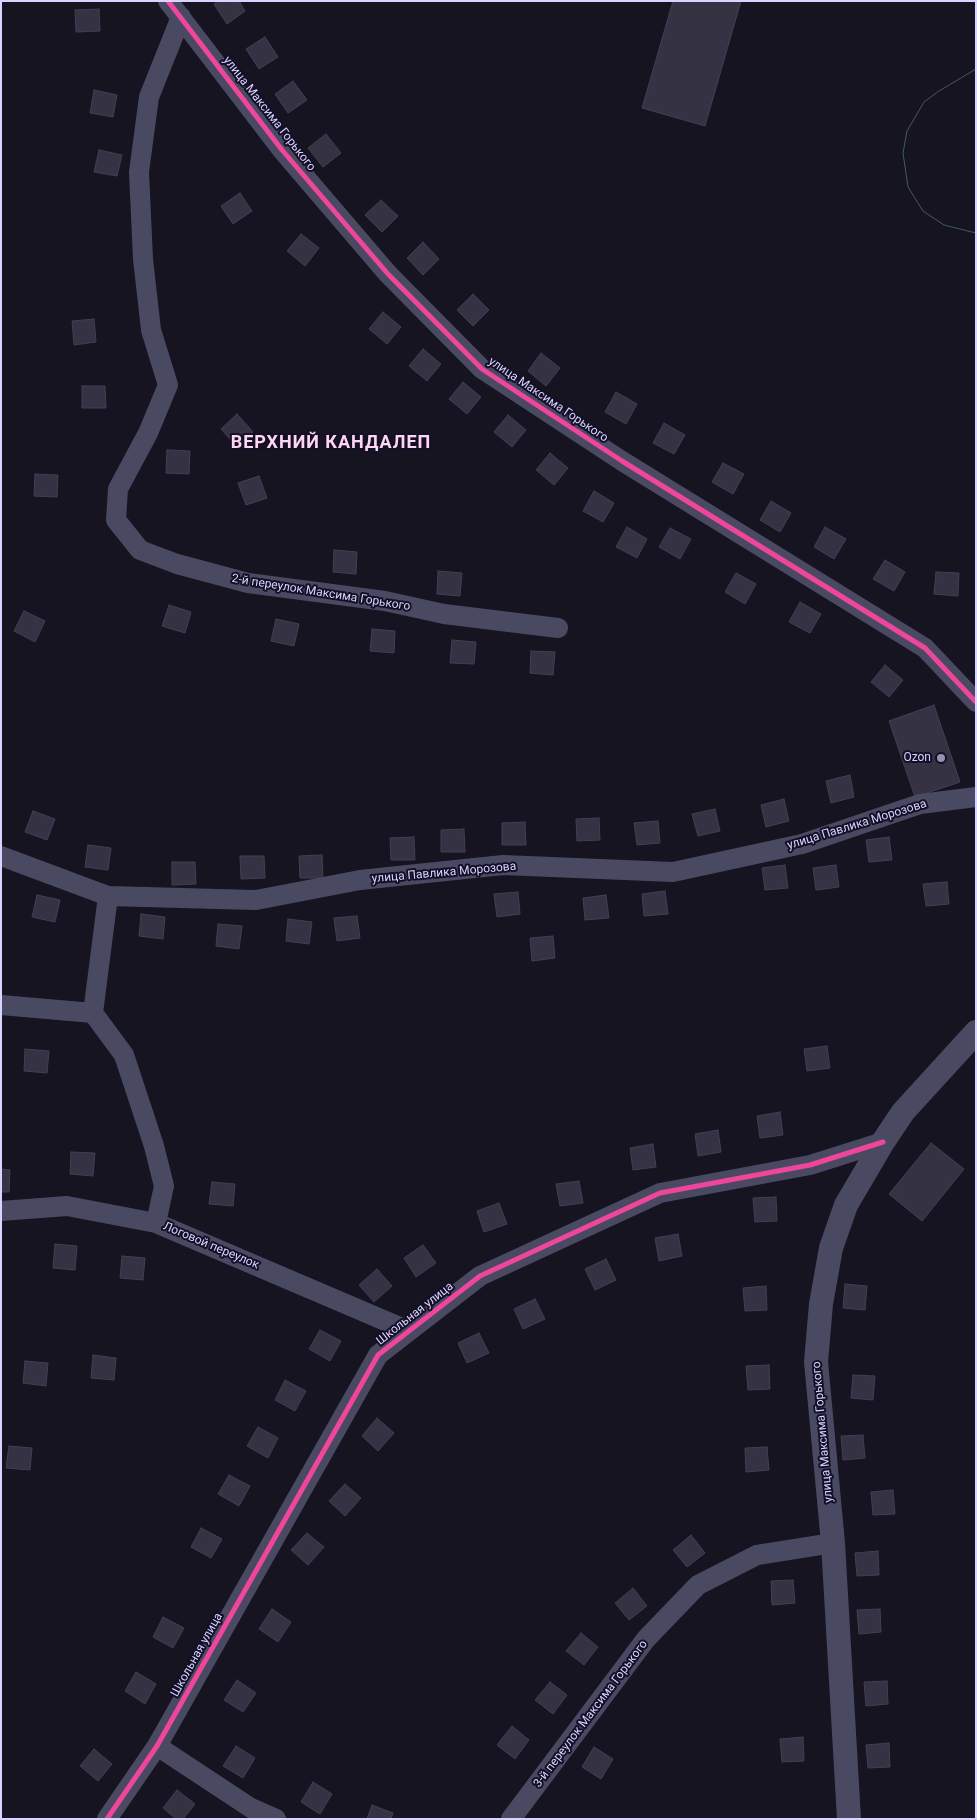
<!DOCTYPE html>
<html>
<head>
<meta charset="utf-8">
<style>
  body { margin:0 }
  #map { position:relative; width:977px; height:1820px; overflow:hidden; background:#161421; font-family:Roboto,sans-serif }
  canvas { display:block }
  .frame { position:absolute; inset:0; border:2px solid #d9d4ff; pointer-events:none }
</style>
</head>
<body>
<div id="map">
<canvas width="977" height="1820"></canvas>
<div class="frame"></div>
</div>
<script>
const g = document.querySelector('canvas').getContext('2d');
g.lineJoin = 'round';
function fillPath(path, color) { g.fillStyle = color; g.fill(path, 'evenodd'); }
const poly = rows => new Path2D(rows.map(r => 'M' + r).join(''));
function strokePath(path, color, width, dash) { g.strokeStyle = color; g.lineWidth = width; g.lineCap = dash ? 'butt' : 'round'; g.setLineDash(dash || []); g.stroke(path); }
function write(font, color, halo, rows, align = 'center') {
  g.font = font + ' Roboto,sans-serif'; g.lineWidth = 4; g.setLineDash([]); g.textBaseline = 'middle'; g.strokeStyle = halo; g.fillStyle = color; for (const [text, x, y, turn = 0] of rows) {
    g.save(); g.translate(x, y); g.rotate((+turn || 0) * Math.PI / 180); g.textAlign = isNaN(turn) ? turn : align; if (halo) g.strokeText(text, 0, 0); g.fillText(text, 0, 0); g.restore();
  }
}
const building = poly([
  [218,1,239,1,245,11,227,24,214,4,218,1],
  [673,1,741,1,705,126,642,108,673,1],
  [99,9,100,31,76,32,75,10,99,9],
  [265,37,278,57,259,69,246,49,265,37],
  [293,81,307,100,288,113,275,94,293,81],
  [94,90,117,95,113,117,90,113,94,90],
  [326,134,341,153,323,167,308,148,326,134],
  [99,150,122,155,117,176,94,172,99,150],
  [240,193,252,211,233,224,221,206,240,193],
  [381,200,398,216,382,232,365,215,381,200],
  [301,234,319,248,305,266,287,251,301,234],
  [423,242,439,259,423,275,407,258,423,242],
  [473,294,489,310,473,326,457,310,473,294],
  [383,312,401,327,387,344,369,329,383,312],
  [94,319,96,342,74,345,72,321,94,319],
  [423,349,441,364,427,381,409,366,423,349],
  [541,353,560,368,546,386,528,371,541,353],
  [463,382,481,397,467,414,449,399,463,382],
  [82,386,105,386,106,408,82,408,82,386],
  [616,392,637,404,626,424,605,412,616,392],
  [237,414,253,432,237,447,221,429,237,414],
  [508,415,526,430,512,447,494,432,508,415],
  [664,423,685,435,674,454,653,443,664,423],
  [167,450,190,451,189,474,166,473,167,450],
  [550,453,568,468,554,485,536,470,550,453],
  [723,463,744,474,733,494,712,482,723,463],
  [35,474,58,475,57,497,34,496,35,474],
  [259,476,267,498,246,505,238,483,259,476],
  [594,491,614,503,603,522,583,511,594,491],
  [771,501,791,513,780,532,760,520,771,501],
  [627,527,647,539,637,558,616,547,627,527],
  [825,527,846,539,834,559,814,547,825,527],
  [670,528,691,539,680,559,659,547,670,528],
  [334,550,357,552,356,574,333,572,334,550],
  [885,560,905,572,894,591,873,579,885,560],
  [438,571,462,573,460,596,437,594,438,571],
  [936,572,959,573,958,596,934,594,936,572],
  [736,573,756,584,745,604,725,592,736,573],
  [800,602,821,614,810,633,789,622,800,602],
  [169,605,191,612,185,633,162,626,169,605],
  [24,611,45,621,35,642,14,631,24,611],
  [276,619,299,624,294,646,271,641,276,619],
  [372,629,395,631,394,653,370,651,372,629],
  [452,640,476,642,474,664,450,663,452,640],
  [531,651,555,652,553,675,530,673,531,651],
  [885,665,903,680,889,697,871,682,885,665],
  [934,705,960,782,915,797,889,721,934,705],
  [850,775,854,797,831,803,826,781,850,775],
  [784,799,789,821,766,827,761,805,784,799],
  [715,809,720,831,698,836,692,814,715,809],
  [33,811,55,819,47,840,25,832,33,811],
  [599,818,600,840,577,841,576,819,599,818],
  [658,821,660,843,637,845,634,823,658,821],
  [525,822,526,845,502,845,502,823,525,822],
  [464,829,465,852,441,852,441,830,464,829],
  [414,837,415,860,391,860,390,838,414,837],
  [889,837,892,860,869,862,866,840,889,837],
  [88,845,111,848,108,870,85,867,88,845],
  [322,855,323,878,300,878,299,856,322,855],
  [240,856,264,856,265,878,241,879,240,856],
  [172,862,195,862,196,884,172,885,172,862],
  [785,865,788,888,765,890,762,868,785,865],
  [836,865,839,887,816,890,813,868,836,865],
  [947,882,949,904,926,906,923,884,947,882],
  [665,891,668,914,644,916,642,894,665,891],
  [518,892,520,914,497,917,494,894,518,892],
  [37,895,60,900,55,922,32,917,37,895],
  [606,895,609,918,585,920,583,898,606,895],
  [141,914,165,917,163,939,139,936,141,914],
  [357,916,360,938,337,941,334,918,357,916],
  [288,919,312,922,309,944,286,941,288,919],
  [218,924,242,926,239,949,216,946,218,924],
  [553,936,555,958,532,961,530,938,553,936],
  [827,1046,830,1068,807,1071,804,1049,827,1046],
  [25,1049,49,1051,47,1073,24,1071,25,1049],
  [780,1112,783,1135,760,1138,757,1116,780,1112],
  [718,1130,721,1152,698,1156,695,1134,718,1130],
  [931,1143,964,1169,922,1221,889,1194,931,1143],
  [653,1144,656,1167,633,1170,630,1148,653,1144],
  [71,1152,95,1153,93,1176,70,1174,71,1152],
  [1,1169,10,1170,9,1192,1,1192,1,1169],
  [579,1181,583,1203,560,1206,556,1184,579,1181],
  [212,1182,235,1184,233,1206,209,1204,212,1182],
  [776,1197,777,1221,755,1222,753,1198,776,1197],
  [499,1203,507,1224,484,1232,477,1211,499,1203],
  [678,1234,682,1256,659,1261,655,1238,678,1234],
  [55,1244,77,1246,75,1270,53,1268,55,1244],
  [423,1245,436,1263,416,1277,404,1258,423,1245],
  [122,1256,145,1258,143,1280,120,1278,122,1256],
  [606,1259,616,1280,595,1290,585,1269,606,1259],
  [377,1269,392,1286,374,1302,359,1285,377,1269],
  [845,1284,867,1286,865,1310,843,1308,845,1284],
  [766,1286,767,1310,745,1311,743,1288,766,1286],
  [535,1299,545,1319,523,1329,514,1309,535,1299],
  [320,1330,341,1341,330,1361,309,1349,320,1330],
  [479,1333,489,1353,467,1363,458,1343,479,1333],
  [93,1355,116,1358,114,1380,91,1378,93,1355],
  [25,1361,48,1363,46,1386,23,1383,25,1361],
  [769,1365,770,1389,748,1390,746,1366,769,1365],
  [853,1375,875,1376,873,1400,851,1398,853,1375],
  [285,1380,306,1391,295,1411,275,1400,285,1380],
  [377,1418,394,1433,378,1451,362,1436,377,1418],
  [258,1427,278,1438,268,1458,247,1446,258,1427],
  [863,1435,865,1458,843,1460,841,1436,863,1435],
  [9,1446,32,1448,30,1470,6,1468,9,1446],
  [767,1447,769,1470,746,1472,745,1448,767,1447],
  [229,1475,250,1486,239,1506,218,1494,229,1475],
  [345,1484,361,1498,345,1516,329,1501,345,1484],
  [893,1490,895,1514,873,1515,871,1492,893,1490],
  [201,1528,222,1539,211,1558,191,1547,201,1528],
  [307,1533,324,1547,308,1565,291,1550,307,1533],
  [691,1535,705,1553,687,1567,673,1550,691,1535],
  [878,1551,879,1575,857,1576,855,1553,878,1551],
  [793,1580,795,1603,772,1605,771,1581,793,1580],
  [633,1588,647,1606,629,1620,615,1603,633,1588],
  [272,1609,291,1622,278,1642,259,1629,272,1609],
  [880,1609,881,1632,859,1634,857,1610,880,1609],
  [163,1617,184,1628,173,1648,153,1637,163,1617],
  [581,1633,598,1647,584,1665,566,1651,581,1633],
  [136,1672,156,1684,145,1704,125,1691,136,1672],
  [237,1680,256,1693,243,1712,224,1700,237,1680],
  [887,1681,888,1704,866,1706,864,1682,887,1681],
  [550,1682,567,1695,553,1714,535,1700,550,1682],
  [512,1726,529,1740,515,1759,497,1745,512,1726],
  [803,1737,804,1761,782,1762,780,1739,803,1737],
  [889,1743,890,1767,868,1768,866,1745,889,1743],
  [236,1746,255,1758,243,1778,223,1766,236,1746],
  [594,1747,613,1759,601,1779,582,1767,594,1747],
  [94,1749,112,1764,98,1781,80,1766,94,1749],
  [313,1782,332,1794,320,1814,301,1802,313,1782],
  [177,1790,195,1804,183,1819,176,1819,163,1808,177,1790],
  [372,1805,393,1813,391,1819,367,1819,372,1805]
]);
const minor = poly([
  [168,1,282,150,388,274,482,369,622,461,925,648,976,702],
  [181,17,149,97,139,172,143,259,151,330,168,385,148,433,118,489,116,520,140,550,177,564,248,583,385,601,444,614,558,628],
  [1,856,108,896,256,900,360,880,503,865,673,872,802,844,920,804,976,797],
  [108,896,93,1013,124,1055,154,1146,164,1186,156,1223],
  [1,1005,93,1013],
  [1,1211,67,1206,156,1223,409,1331],
  [157,1746,251,1808,276,1819],
  [107,1819,157,1746,378,1355,480,1276,660,1193,810,1165,883,1142],
  [511,1819,646,1639,698,1585,757,1555,833,1543]
]);
const tertiary = poly([
  [849,1819,833,1543,816,1362,821,1304,831,1248,846,1205,883,1142,903,1112,976,1032]
]);
const tram = poly([
  [976,69,939,91,924,102,907,131,903,153,908,187,923,211,944,225,976,233]
]);
const cycleway = poly([
  [168,1,282,150,388,274,482,369,622,461,925,648,976,702],
  [107,1819,157,1746,378,1355,480,1276,660,1193,810,1165,883,1142]
]);
const markers = [
  [941,758,5,"#9591b1"]
];
const streetNames = [
  ["улица Максима Горького",269,114,52],
  ["улица Максима Горького",548,400,34],
  ["2-й переулок Максима Горького",321,593,9],
  ["улица Павлика Морозова",857,825,-17],
  ["улица Павлика Морозова",444,873,-5],
  ["Логовой переулок",211,1246,23],
  ["Школьная улица",415,1314,-38],
  ["улица Максима Горького",823,1432,-95],
  ["Школьная улица",197,1655,-61],
  ["3-й переулок Максима Горького",591,1714,-53]
];
const poiNames = [
  ["Ozon",931,758]
];
const districtNames = [
  ["ВЕРХНИЙ КАНДАЛЕП",331,443]
];
fillPath(building, '#343243');
strokePath(building, '#433f54', 1);
strokePath(minor, '#4a4962', 20);
strokePath(tertiary, '#4a4962', 24);
strokePath(tram, '#43596b', 1);
strokePath(cycleway, '#ed469a', 5);
for (const [x, y, r, color] of markers) { const dot = new Path2D(); dot.arc(x, y, r, 0, 2 * Math.PI); g.fillStyle = color; g.fill(dot); strokePath(dot, '#130f26', 2); }
write('12px', '#d9d4ff', '#130f26', streetNames);
write('12px', '#d9d4ff', '#130f26', poiNames, 'right');
g.letterSpacing = '1px';
write('bold 18px', '#ffd6f0', '#130f26', districtNames);
g.letterSpacing = '0px';
</script>
</body>
</html>
